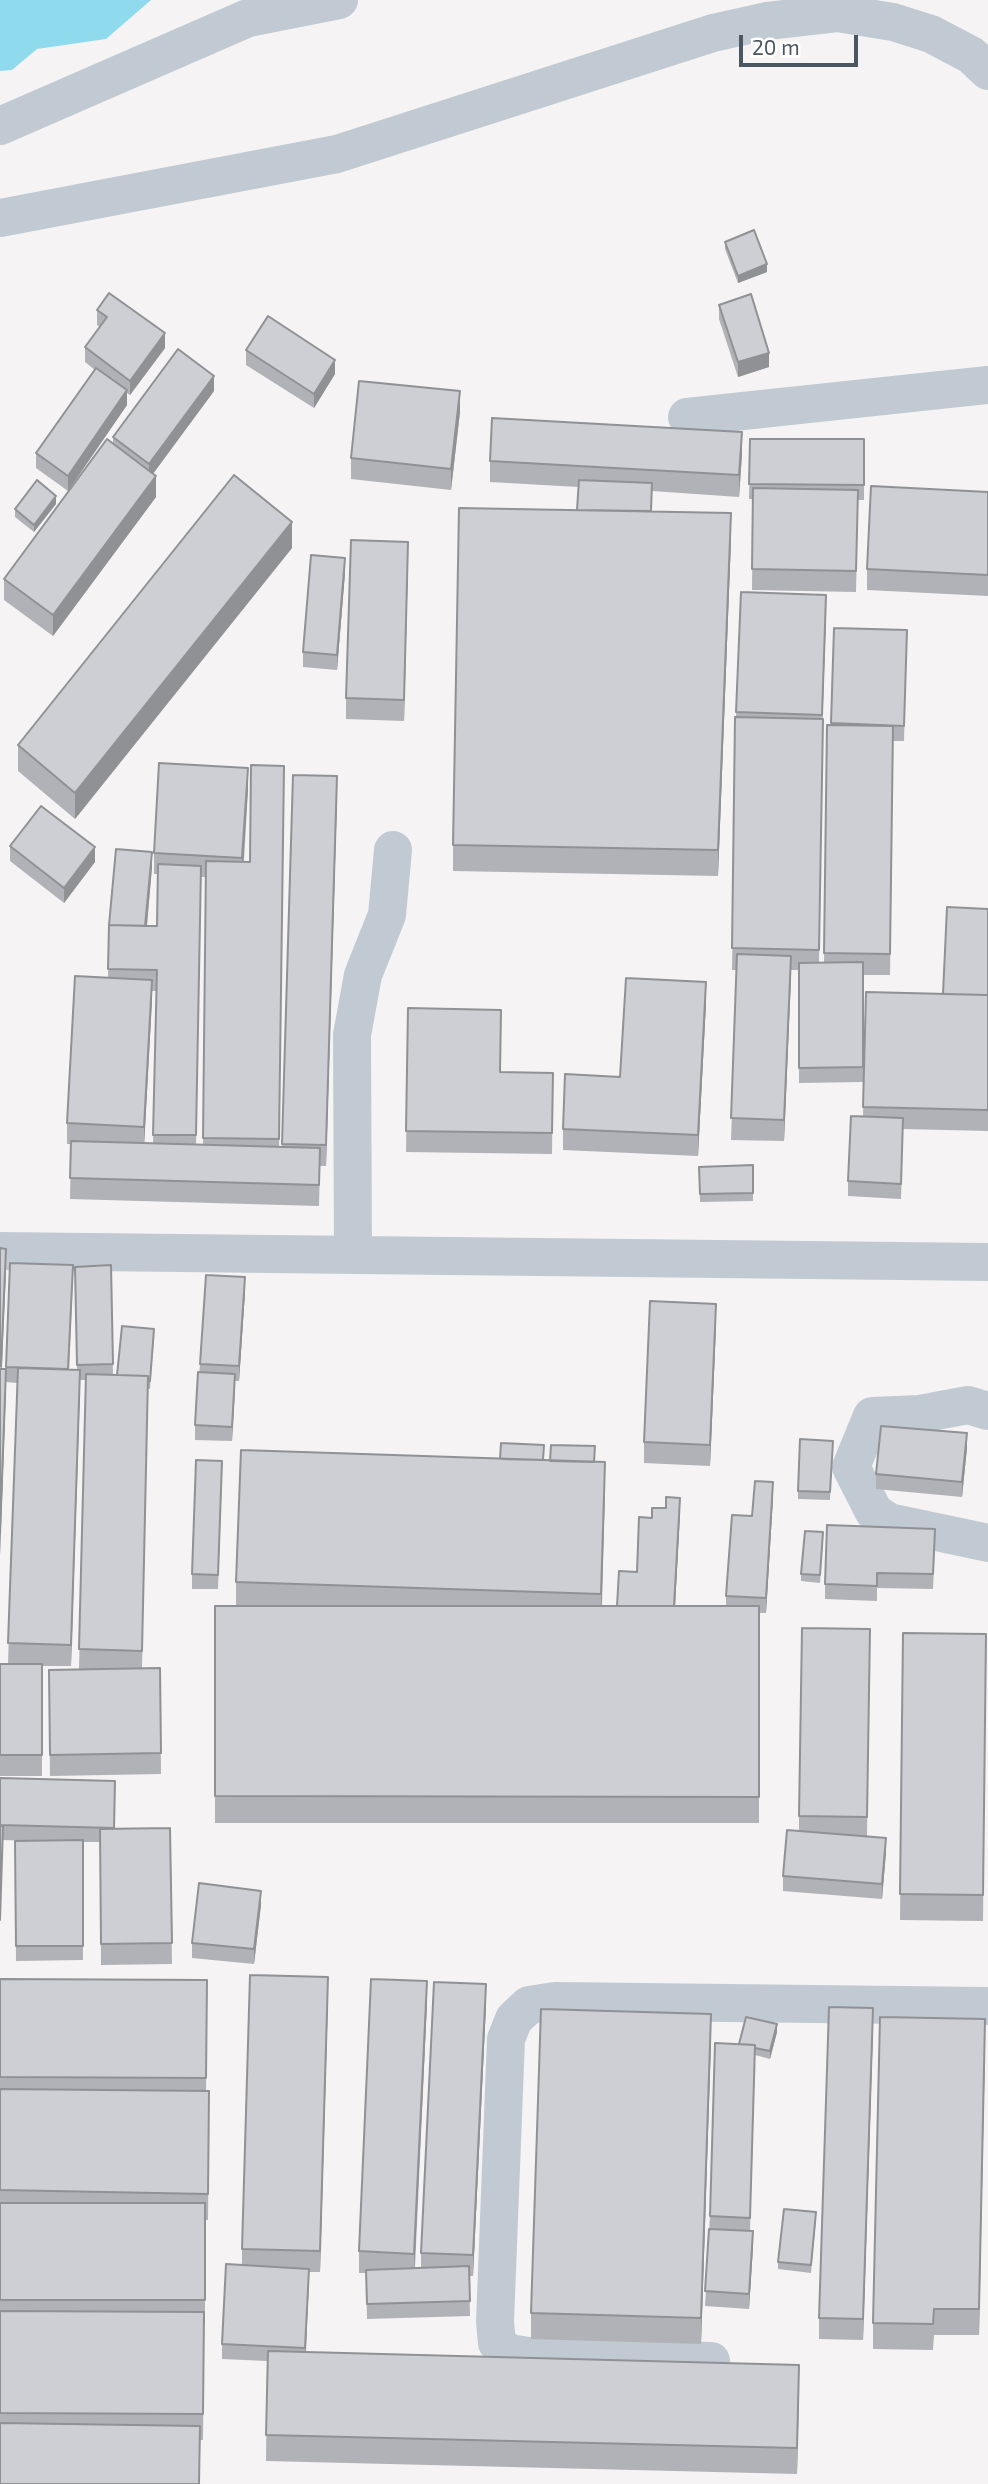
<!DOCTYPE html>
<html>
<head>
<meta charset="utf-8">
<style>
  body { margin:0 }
  #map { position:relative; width:988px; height:2484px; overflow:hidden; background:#f5f3f3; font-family:"Exo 2",sans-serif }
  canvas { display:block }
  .scale { position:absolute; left:739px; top:35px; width:119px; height:32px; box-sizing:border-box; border:4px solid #4a5661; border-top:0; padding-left:9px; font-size:21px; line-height:24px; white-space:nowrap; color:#4a5661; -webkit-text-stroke:5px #fff; paint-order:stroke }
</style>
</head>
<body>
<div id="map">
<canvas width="988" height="2484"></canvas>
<div class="scale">20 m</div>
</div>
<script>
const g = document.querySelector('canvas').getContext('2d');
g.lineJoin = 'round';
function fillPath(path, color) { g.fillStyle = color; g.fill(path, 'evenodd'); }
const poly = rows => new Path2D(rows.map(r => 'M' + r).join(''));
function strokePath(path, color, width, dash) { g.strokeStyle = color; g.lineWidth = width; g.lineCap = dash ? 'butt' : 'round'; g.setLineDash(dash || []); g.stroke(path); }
const water = poly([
  [0,0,151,0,106,39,37,49,12,70,0,71]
]);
const minor = poly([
  [0,126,248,18,339,0],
  [0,218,337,154,713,33,767,21,837,13,893,22,931,34,971,55,988,71],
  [687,417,988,385],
  [0,1251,988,1262],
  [353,1254,352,1035,363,975,387,915,393,850],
  [988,1411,968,1405,920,1414,872,1416,851,1467,874,1512,889,1522,988,1543],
  [711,2361,535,2357,509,2353,497,2343,495,2322,506,2039,514,2019,529,2005,555,2001,988,2006]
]);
const wall = poly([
  [725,242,767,272,738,283,725,249],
  [719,305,769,367,738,377,719,319],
  [97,310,165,348,130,395,127,393,127,405,68,491,36,468,36,453,95,370,85,362,85,347,100,327,97,325],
  [246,350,335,374,314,408,246,365],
  [214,391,153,474,156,497,53,636,4,600,4,579,113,443,113,437],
  [460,412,451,490,351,479,351,458],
  [750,439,864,439,864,500,858,500,856,592,752,590,753,499,749,499],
  [742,454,739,497,652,491,651,511,731,539,718,876,453,871,453,845,577,510,578,487,490,482,490,461],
  [988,492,988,596,867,590,867,569],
  [56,504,34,532,15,517,15,509],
  [292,548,75,819,18,771,18,745],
  [408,563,404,721,346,719,346,698],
  [345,573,337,670,303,667,303,652],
  [741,592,826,616,822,719,819,962,824,962,827,725,831,725,831,723,907,630,904,741,893,741,890,975,863,975,863,1082,799,1083,799,970,791,970,784,1141,731,1140,737,970,732,970,736,717],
  [284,766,279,1147,282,1147,293,775,337,797,326,1166,320,1166,319,1206,70,1199,71,1144,67,1144,67,1123,108,977,109,925,152,867,147,926,157,926,158,874,154,874,154,853,248,789,244,862,250,862],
  [201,877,206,877,203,1145,196,1145],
  [152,991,156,991,153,1144,144,1143],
  [10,846,95,862,64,903,10,861],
  [988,909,988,1131,903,1129,901,1199,848,1196,848,1181,863,1117,866,992,943,994],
  [706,1003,698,1156,563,1150,563,1129],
  [408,1008,500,1072,553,1073,552,1154,406,1152],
  [753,1165,753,1201,700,1202,699,1167],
  [0,1248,6,1270,1,1369,6,1369,10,1263,73,1280,69,1370,77,1370,75,1267,111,1265,113,1375,117,1375,154,1337,150,1389,148,1389,142,1668,160,1668,161,1774,50,1776,49,1670,79,1670,86,1380,80,1380,71,1666,42,1666,42,1776,0,1776,0,1664,8,1664,17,1383,6,1382,0,1555],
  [245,1292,239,1381,235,1381,232,1441,195,1440,195,1425,200,1364],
  [716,1325,710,1466,644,1463,644,1442],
  [833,1441,830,1500,798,1499,798,1491],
  [967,1448,962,1497,876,1489,876,1474],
  [543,1460,595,1462,605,1489,602,1606,617,1606,637,1572,652,1518,680,1513,675,1606,726,1606,726,1596,752,1516,773,1497,766,1613,759,1613,759,1823,215,1823,215,1606,236,1606,236,1582],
  [222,1476,218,1589,192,1589,192,1574],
  [823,1540,820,1583,801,1581,801,1574],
  [935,1543,933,1589,877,1588,877,1601,825,1599,825,1584],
  [870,1629,867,1836,886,1852,882,1899,783,1891,783,1876,799,1831,799,1816],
  [903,1633,986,1634,983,1921,900,1920],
  [0,1778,115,1781,114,1829,170,1828,172,1964,101,1965,100,1842,83,1842,83,1960,16,1961,15,1841,34,1841,3,1840],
  [261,1905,254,1964,192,1958,192,1943],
  [0,1979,207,1980,206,2091,209,2118,208,2220,205,2220,205,2326,204,2326,203,2440,200,2440,200,2484,0,2484],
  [328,1998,320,2272,309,2272,306,2352,799,2391,797,2474,266,2461,267,2361,222,2359,222,2344,242,2265,242,2249],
  [427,2002,415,2268,421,2268,421,2253,486,2005,473,2276,469,2276,470,2316,367,2319,366,2273,359,2273,359,2251],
  [873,2029,863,2340,819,2339,819,2318],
  [777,2032,770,2059,755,2055,750,2231,753,2246,749,2309,705,2306,710,2216,739,2044],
  [711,2040,701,2344,531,2339,531,2313],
  [985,2046,979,2335,934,2335,933,2350,873,2349,873,2323],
  [816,2220,811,2273,778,2269,778,2262]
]);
const shadedWall = poly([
  [767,264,767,272,738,283,738,276],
  [165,333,165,348,130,395,130,381],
  [769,353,769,367,738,377,738,362],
  [335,360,335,374,314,408,314,394],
  [214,376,214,391,149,479,149,464],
  [127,390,127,405,68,491,68,476],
  [460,391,460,412,451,490,451,469],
  [742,432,742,454,739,497,739,475],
  [156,476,156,497,53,636,53,615],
  [56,496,56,504,34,532,34,525],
  [731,513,731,539,718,876,718,850],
  [292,522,292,548,75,819,75,793],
  [408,542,408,563,404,721,404,700],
  [345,558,345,573,337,670,337,655],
  [826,595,826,616,822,736,822,715],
  [248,768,248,789,242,879,242,858],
  [337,776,337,797,326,1166,326,1145],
  [95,847,95,862,64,903,64,888],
  [152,852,152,867,145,946,145,931],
  [791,956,791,978,784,1141,784,1120],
  [152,980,152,1001,144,1148,144,1127],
  [706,982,706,1003,698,1156,698,1135],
  [6,1249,6,1270,1,1387,1,1366],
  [245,1277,245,1292,239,1381,239,1366],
  [716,1304,716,1325,710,1466,710,1445],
  [6,1369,6,1390,0,1555,0,1534],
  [80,1370,80,1391,71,1666,71,1645],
  [235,1374,235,1389,232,1441,232,1427],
  [967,1433,967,1448,962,1497,962,1482],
  [605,1462,605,1489,601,1620,601,1594],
  [773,1482,773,1497,766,1613,766,1598],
  [680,1498,680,1513,674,1625,674,1611],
  [886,1838,886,1852,882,1899,882,1884],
  [261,1891,261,1905,254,1964,254,1949],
  [328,1977,328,1998,320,2272,320,2251],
  [427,1981,427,2002,414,2275,414,2254],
  [486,1984,486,2005,473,2276,473,2255],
  [873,2008,873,2029,863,2340,863,2319],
  [711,2014,711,2040,701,2344,701,2318],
  [985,2019,985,2046,979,2335,979,2309],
  [777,2024,777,2032,770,2059,770,2051],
  [753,2231,753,2246,749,2309,749,2294],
  [309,2269,309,2283,305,2363,305,2348],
  [799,2365,799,2391,797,2474,797,2448]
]);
const building = poly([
  [754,230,767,264,738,276,725,242,754,230],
  [109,293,165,333,130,381,85,347,107,317,97,310,109,293],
  [751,294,769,353,738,362,719,305,751,294],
  [268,316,335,360,314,394,246,350,268,316],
  [178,349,214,376,149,464,113,437,178,349],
  [96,368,127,390,68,476,36,453,96,368],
  [359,381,460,391,451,469,351,458,359,381],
  [492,418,742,432,739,475,490,461,492,418],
  [107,439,156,476,53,615,4,579,107,439],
  [750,439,864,439,864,485,749,484,750,439],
  [234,475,292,522,75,793,18,745,234,475],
  [37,480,56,496,34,525,15,509,37,480],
  [579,480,652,483,651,511,577,510,579,480],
  [871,486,988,492,988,575,867,569,871,486],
  [753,488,858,490,856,571,752,569,753,488],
  [459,508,731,513,718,850,453,845,459,508],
  [351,540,408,542,404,700,346,698,351,540],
  [311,555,345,558,337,655,303,652,311,555],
  [741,592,826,595,822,715,736,712,741,592],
  [834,628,907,630,904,726,831,723,834,628],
  [735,717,823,719,819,950,732,948,735,717],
  [827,725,893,726,890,954,824,953,827,725],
  [159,763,248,768,242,858,154,853,159,763],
  [251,765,284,766,279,1139,203,1138,206,861,250,862,251,765],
  [293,775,337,776,326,1145,282,1144,293,775],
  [41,806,95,847,64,888,10,846,41,806],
  [116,849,152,852,145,926,109,925,116,849],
  [158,864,201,866,196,1135,153,1135,157,970,108,969,109,925,157,926,158,864],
  [947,907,988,909,988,995,943,994,947,907],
  [737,954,791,956,784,1120,731,1118,737,954],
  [863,962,863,1067,799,1068,799,963,863,962],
  [75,976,152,980,144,1127,67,1123,75,976],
  [626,978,706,982,698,1135,563,1129,565,1074,620,1077,626,978],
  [866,992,988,995,988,1110,863,1107,866,992],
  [408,1008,501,1010,500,1072,553,1073,552,1133,406,1131,408,1008],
  [851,1116,903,1118,901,1184,848,1181,851,1116],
  [71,1141,320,1148,319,1185,70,1178,71,1141],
  [753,1165,753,1193,700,1194,699,1167,753,1165],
  [0,1248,6,1249,1,1366,0,1366,0,1248],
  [10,1263,73,1265,68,1369,6,1367,10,1263],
  [111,1265,113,1364,77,1365,75,1267,111,1265],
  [206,1275,245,1277,239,1366,200,1364,206,1275],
  [650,1301,716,1304,710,1445,644,1442,650,1301],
  [122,1326,154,1329,150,1381,148,1381,148,1376,117,1375,122,1326],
  [18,1368,80,1370,71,1645,8,1643,18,1368],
  [0,1369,6,1369,0,1534,0,1369],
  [198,1372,235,1374,232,1427,195,1425,198,1372],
  [86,1374,148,1376,142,1651,79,1649,86,1374],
  [881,1426,967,1433,962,1482,876,1474,881,1426],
  [800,1439,833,1441,830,1492,798,1491,800,1439],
  [501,1443,544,1445,543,1460,500,1459,501,1443],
  [551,1445,595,1446,594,1462,550,1461,551,1445],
  [241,1450,605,1462,601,1594,236,1582,241,1450],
  [196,1460,222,1461,218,1575,192,1574,196,1460],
  [755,1481,773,1482,766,1598,726,1596,732,1515,752,1516,755,1481],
  [666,1497,680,1498,674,1606,617,1606,619,1571,637,1572,639,1517,652,1518,652,1508,666,1508,666,1497],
  [827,1525,935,1529,933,1574,877,1573,877,1586,825,1584,827,1525],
  [805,1531,823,1532,820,1575,801,1574,805,1531],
  [215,1606,759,1606,759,1797,215,1796,215,1606],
  [802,1628,870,1629,867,1817,799,1816,802,1628],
  [903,1633,986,1634,983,1895,900,1894,903,1633],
  [0,1664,42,1664,42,1755,0,1755,0,1664],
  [160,1668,161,1753,50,1755,49,1670,160,1668],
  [0,1778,115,1781,114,1828,0,1825,0,1778],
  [0,1826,3,1826,0,1920,0,1826],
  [170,1828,172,1943,101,1944,100,1829,170,1828],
  [787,1830,886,1838,882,1884,783,1876,787,1830],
  [83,1840,83,1946,16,1946,15,1841,83,1840],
  [199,1883,261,1891,254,1949,192,1943,199,1883],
  [250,1975,328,1977,320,2251,242,2249,250,1975],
  [0,1979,207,1980,206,2078,0,2077,0,1979],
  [371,1979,427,1981,414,2254,359,2251,371,1979],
  [434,1982,486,1984,473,2255,421,2253,434,1982],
  [829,2007,873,2008,863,2319,819,2318,829,2007],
  [541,2009,711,2014,701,2318,531,2313,541,2009],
  [746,2017,777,2024,770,2051,755,2048,755,2045,739,2044,746,2017],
  [880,2017,985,2019,979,2309,934,2309,933,2324,873,2323,880,2017],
  [715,2043,755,2045,750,2218,710,2216,715,2043],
  [0,2089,209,2091,208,2194,0,2190,0,2089],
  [0,2203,205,2203,205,2300,0,2300,0,2203],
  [784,2209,816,2212,811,2265,778,2262,784,2209],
  [709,2229,753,2231,749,2294,705,2291,709,2229],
  [226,2264,309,2269,305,2348,222,2344,226,2264],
  [469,2266,470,2301,367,2304,366,2270,469,2266],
  [0,2311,204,2312,203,2414,0,2413,0,2311],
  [268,2351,799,2365,797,2448,266,2435,268,2351],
  [0,2423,200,2426,199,2484,0,2484,0,2423]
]);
fillPath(water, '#90daee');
strokePath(minor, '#c1cad2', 38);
fillPath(wall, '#b0b2b7');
fillPath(shadedWall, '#909195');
fillPath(building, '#cdcfd5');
strokePath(building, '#909195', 2);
</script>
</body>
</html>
